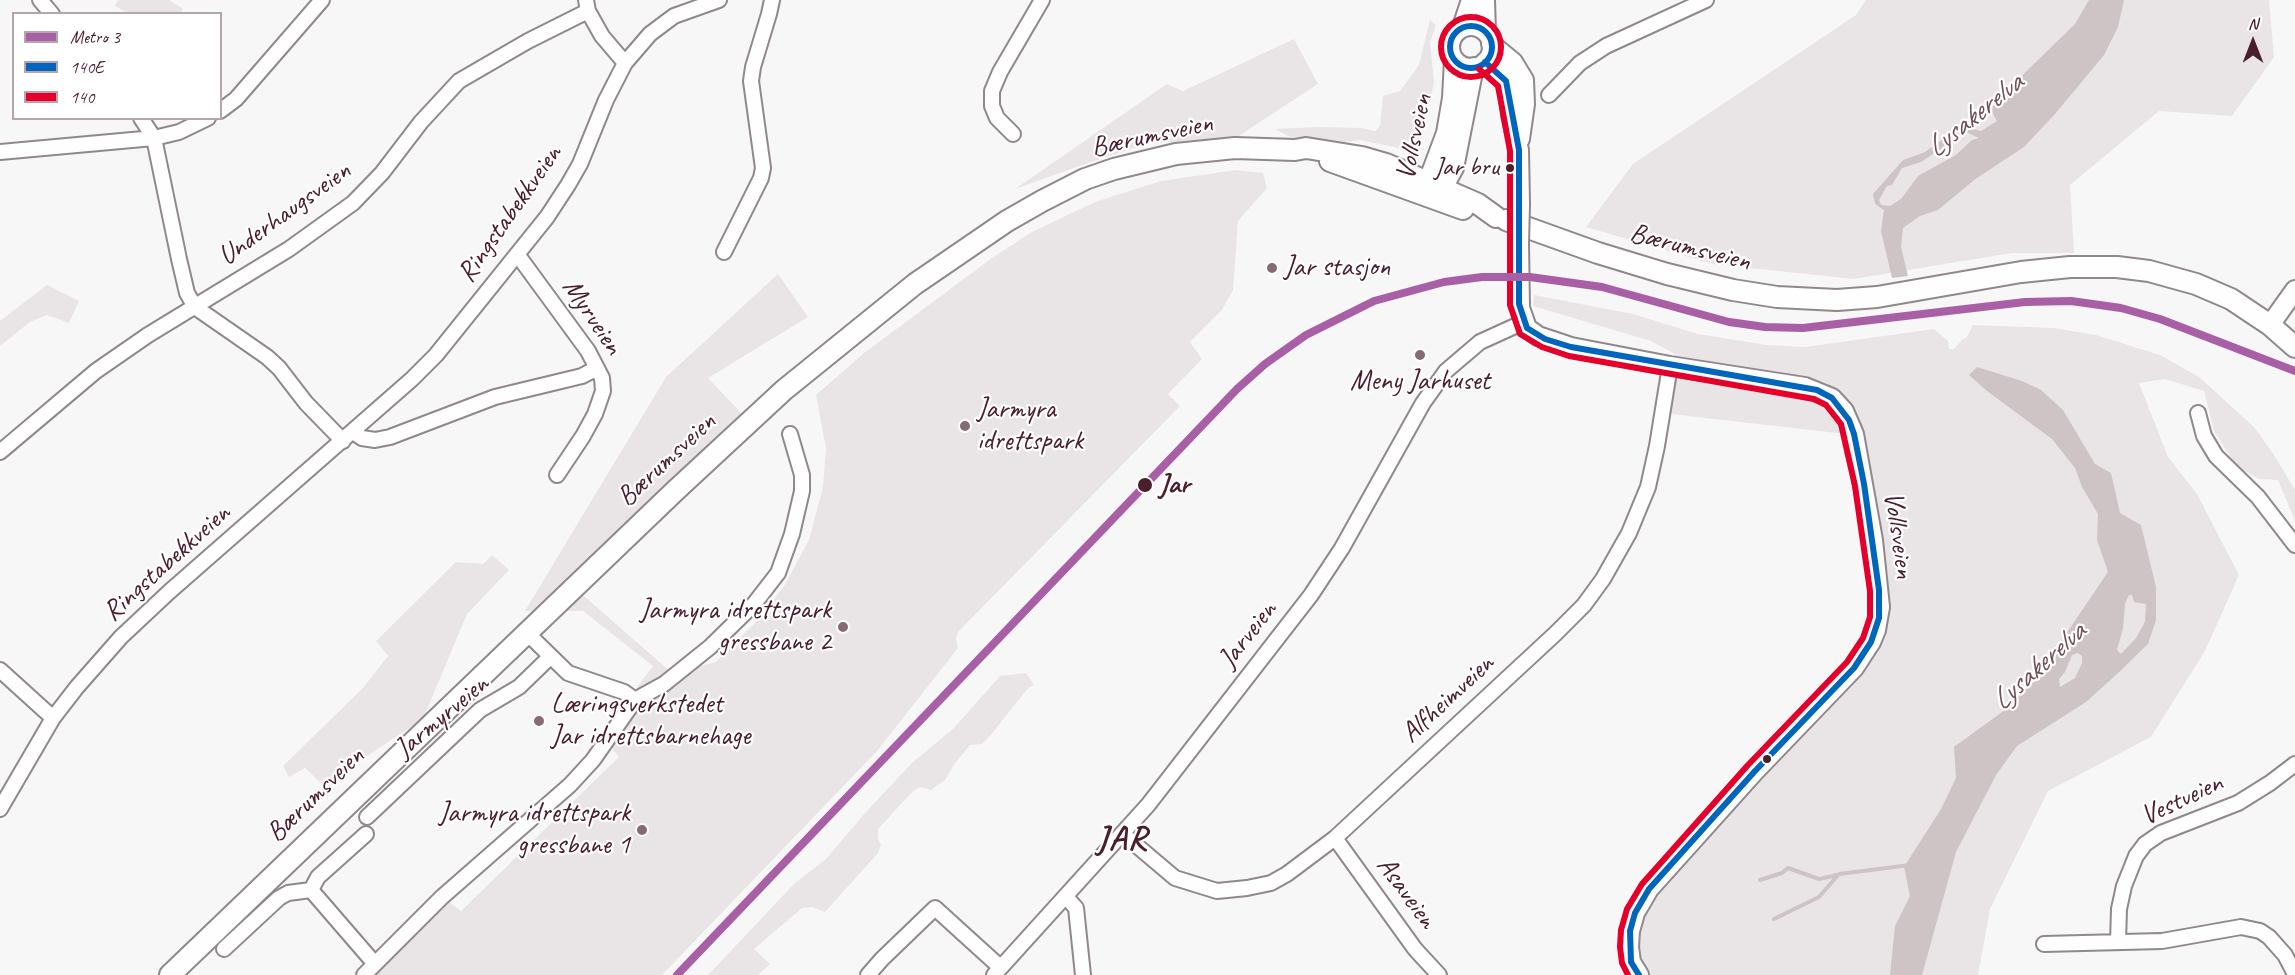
<!DOCTYPE html>
<html>
<head>
<meta charset="utf-8">
<style>
  body { margin:0 }
  #map { position:relative; width:2295px; height:975px; overflow:hidden; background:#f7f7f7; font-family:Caveat,sans-serif }
  canvas { display:block }
  .legend { position:absolute; left:12px; top:12px; width:210px; height:108px; box-sizing:border-box; background:#fff; border:2px solid #b7a5aa; margin:0; padding:8px 10px; list-style:none; font-size:18px; color:#4a1f2b }
  .legend li { display:flex; align-items:center; gap:12px; height:30px }
  .legend b { width:30px; border:2px solid #b7a5aa }
  .north { position:absolute; left:2223px; top:12px; width:60px; height:60px; -webkit-text-stroke:4px #fff; paint-order:stroke; rotate:0deg; font-size:16px; font-weight:700; line-height:24px; text-align:center; color:#4a1f2b }
  .north::after { content:''; display:block; margin:auto; width:21px; height:27px; background:#4a1f2b; clip-path:polygon(50% 0,100% 100%,50% 72%,0 100%) }
</style>
</head>
<body>
<div id="map">
<canvas width="2295" height="975"></canvas>
<ul class="legend">
<li><b style="height:8px;background:#a85fa5"></b>Metro 3</li>
<li><b style="height:8px;background:#0065bd"></b>140E</li>
<li><b style="height:8px;background:#e4002b"></b>140</li>
</ul>
<div class="north">N</div>
</div>
<script>
const g = document.querySelector('canvas').getContext('2d');
g.lineJoin = 'round';
function fillPath(path, color) { g.fillStyle = color; g.fill(path, 'evenodd'); }
const poly = rows => new Path2D(rows.map(r => 'M' + r).join(''));
function strokePath(path, color, width, dash) { g.strokeStyle = color; g.lineWidth = width; g.lineCap = dash ? 'butt' : 'round'; g.setLineDash(dash || []); g.stroke(path); }
function write(font, color, halo, rows, align = 'center') {
  g.font = font + ' Caveat,sans-serif'; g.lineWidth = 4.5; g.setLineDash([]); g.textBaseline = 'middle'; g.strokeStyle = halo; g.fillStyle = color; for (const [text, x, y, turn = 0] of rows) {
    g.save(); g.translate(x, y); g.rotate((+turn || 0) * Math.PI / 180); g.textAlign = isNaN(turn) ? turn : align; if (halo) g.strokeText(text, 0, 0); g.fillText(text, 0, 0); g.restore();
  }
}
const green = poly([
  [118,0,169,0,183,9,180,13,127,13,115,6],
  [1866,0,2269,0,2274,57,2232,116,2159,111,2070,185,2074,253,2012,253,1853,279,1713,264,1586,227,1633,164,1856,15],
  [1430,20,1436,25,1430,42,1434,82,1419,152,1360,140,1329,144,1290,137,1275,129,1318,127,1362,128,1375,131,1380,126,1383,96,1400,91,1419,65],
  [1294,39,1318,84,1237,137,1147,144,1085,164,1015,189,1167,84,1183,91],
  [1236,170,1263,173,1267,188,1238,221,1233,290,1222,310,1190,342,1202,359,1168,394,1180,406,958,632,956,638,958,648,877,751,662,975,364,975,442,897,461,911,619,757,610,746,641,703,637,687,653,666,583,611,525,611,666,377,778,274,808,317,708,378,743,415,568,582,672,673,716,662,753,625,783,588,809,540,823,487,826,448,816,395,864,353,992,258,1032,232,1095,202,1161,181],
  [47,285,79,301,69,323,47,315,30,322,0,346,0,321],
  [1534,295,1633,314,1698,334,1767,345,1805,347,1934,329,1948,341,1949,349,1954,349,1962,340,1967,337,1973,325,2054,328,2096,335,2160,355,2199,377,2254,427,2274,455,2295,490,2295,521,2278,480,2259,479,2237,467,2214,431,2204,391,2165,379,2139,383,2168,457,2197,494,2239,575,2205,651,2151,737,2048,791,1990,909,1978,975,1639,975,1631,962,1643,899,1840,682,1880,607,1854,435,1662,413,1675,354,1651,341,1533,306],
  [492,555,509,570,467,614,423,719,323,785,305,768,289,777,283,766,363,688,388,656,376,641,456,562,483,564],
  [1026,673,1034,685,1028,688,990,736,982,744,970,745,955,763,945,780,931,790,920,787,912,792,878,829,878,838,881,845,878,853,825,912,812,907,802,908,754,949,770,964,758,975,708,975,795,883,826,859,865,813,912,763,954,728,1000,676]
]);
const water = poly([
  [2089,0,2124,0,2118,27,2104,55,2055,114,2024,147,1974,180,1938,210,1920,216,1903,228,1901,247,1908,276,1892,278,1881,231,1884,210,1875,204,1873,194,1903,160,1925,152,1969,120,1974,122,1974,129,1981,131,1997,121,1992,112,1993,106,2000,97,2075,24],
  [1966,132,1979,138,1972,140,1956,155,1918,176,1901,199,1890,206,1881,205,1879,200,1887,186,1892,185,1902,168,1921,162],
  [1977,367,2022,381,2041,390,2063,410,2095,464,2111,473,2120,513,2141,525,2156,587,2156,620,2148,644,2117,674,2086,702,2017,746,1996,775,1956,852,1922,975,1890,975,1895,926,1910,896,1904,867,1941,809,1956,778,1954,747,2009,707,2034,681,2108,572,2097,540,2098,514,2082,487,2075,468,2052,439,1987,391,1969,375],
  [2129,595,2132,595,2134,602,2146,604,2145,622,2136,638,2121,654,2117,650,2123,628,2125,604],
  [2078,653,2082,656,2082,663,2075,678,2060,687,2059,679,2065,672,2072,655]
]);
const stream = poly([
  [1760,880,1782,873,1788,868,1819,879,1837,875],
  [1774,919,1819,897,1839,874,1910,865]
]);
const street = poly([
  [40,0,52,14],
  [586,0,588,11,602,36,625,63],
  [1549,95,1580,63,1606,46,1706,0],
  [220,111,236,99,322,0],
  [141,118,154,138,179,259,187,293,195,307,267,357,279,368,306,403,343,441],
  [1013,134,997,118,992,106,992,91,1000,72,1042,0],
  [0,152,154,138,179,132,208,118],
  [724,252,761,178,763,168,751,81,753,67,769,14,772,0],
  [517,254,588,351,602,378,603,391,595,414,583,436,557,475],
  [2198,413,2204,436,2216,456,2258,497,2295,545],
  [353,432,362,438,375,440,390,437,495,397,582,376,597,368],
  [0,452,96,371,148,335,289,249,353,203,382,173,421,122,459,81,528,41,588,11],
  [0,670,53,718],
  [635,700,664,684,710,647,754,604,778,573,792,534,802,491,802,475,790,434],
  [0,809,53,718,77,687,121,637,169,592,412,379,436,355,547,217,568,185,580,164,606,100,625,63,650,34,674,16,719,0],
  [367,817,480,710,519,687,550,657],
  [366,834,318,877,311,890,375,964],
  [1123,834,1175,878,1217,891,1247,888,1271,883,1287,874,1335,838,1555,634,1584,605,1603,579,1629,533,1648,487,1657,446,1670,366],
  [1335,838,1415,949,1439,975],
  [1066,897,1076,908,1083,975],
  [2118,942,2119,909,2124,886,2136,856,2145,844,2161,833,2238,803,2270,783,2295,764],
  [2044,944,2162,941,2241,927,2260,931,2269,937,2285,955,2295,974],
  [224,949,279,898,288,893,311,890],
  [364,975,442,897,570,785,593,760,635,700,624,692,568,673,527,633],
  [868,975,882,959,935,908,1000,967],
  [994,975,1148,805,1311,595,1342,548,1423,403,1446,371,1480,342,1524,322]
]);
const secondary = poly([
  [1485,0,1486,32],
  '1450 47a21 21 0 1 1 42 0a21 21 0 1 1-42 0Z',
  [1462,27,1471,0],
  [1491,44,1513,62,1524,80,1525,104,1520,139],
  [1485,62,1500,74,1509,89,1511,115,1519,150,1520,204],
  [1426,195,1428,181,1446,133,1452,98,1454,60],
  [1430,195,1443,188,1454,168,1474,67],
  [1519,244,1520,308,1527,328,1538,336,1571,347,1670,366,1805,387,1832,398,1844,411,1854,434,1873,540,1880,607,1876,630,1871,642,1854,668,1755,771,1649,889,1635,913,1630,931,1629,947,1631,962,1639,975],
  [2270,325,2295,290]
]);
const primary = poly([
  [1330,161,1463,209],
  [1506,220,1598,253,1667,274,1733,290,1777,297,1837,300,1877,297,2021,272,2070,267,2117,267,2149,271,2196,284,2231,299,2270,325,2295,347],
  [170,975,676,490,784,390,915,284,1007,221,1042,201,1085,179,1114,169,1176,154,1235,148,1295,150,1306,148,1362,157,1386,164,1478,204,1496,217]
]);
const secondaryBridge = poly([
  [1519,244,1520,204]
]);
const bus1 = poly([
  '1450 47a21 21 0 1 1 42 0a21 21 0 1 1-42 0Z',
  [1485,62,1506,81,1519,150,1519,304,1527,328,1545,339,1571,347,1817,390,1832,398,1849,420,1854,434,1864,484,1879,590,1879,618,1871,642,1854,668,1755,771,1649,889,1635,913,1630,931,1631,962,1639,975]
]);
const bus2 = poly([
  '1441 47a30 30 0 1 1 60 0a30 30 0 1 1-60 0Z',
  [1479,69,1498,86,1510,151,1510,305,1520,334,1542,347,1569,356,1814,399,1826,405,1841,424,1855,486,1870,591,1870,617,1863,638,1847,662,1748,765,1642,884,1627,909,1621,930,1620,947,1622,963,1628,975]
]);
const metro1 = poly([
  [677,975,1237,389,1265,364,1306,335,1374,301,1444,282,1482,277,1530,277,1602,287,1729,322,1765,327,1803,328,2025,302,2071,301,2121,308,2160,319,2295,371]
]);
const markers = [
  [1510,168,5,"#4a1f2b"],
  [1272,268,6,"#876b72"],
  [1420,355,6,"#876b72"],
  [965,426,6,"#876b72"],
  [1145,485,8,"#4a1f2b"],
  [843,627,6,"#876b72"],
  [539,721,6,"#876b72"],
  [1767,759,5,"#4a1f2b"],
  [642,830,6,"#876b72"]
];
const busNames = [
  ["Jar bru",1499,168]
];
const streetNames = [
  ["Bærumsveien",1152,136,-12],
  ["Vollsveien",1415,137,-78],
  ["Underhaugsveien",285,214,-36],
  ["Ringstabekkveien",510,214,-55],
  ["Bærumsveien",1690,248,14],
  ["Myrveien",592,317,56],
  ["Bærumsveien",667,460,-43],
  ["Vollsveien",1898,535,82],
  ["Ringstabekkveien",167,563,-42],
  ["Jarveien",1248,635,-52],
  ["Alfheimveien",1448,699,-43],
  ["Jarmyrveien",442,717,-40],
  ["Bærumsveien",316,795,-44],
  ["Vestveien",2182,800,-25],
  ["Asaveien",1406,893,54]
];
const poiNames = [
  ["Jar stasjon",1284,268],
  ["Meny Jarhuset",1420,382,"center"],
  ["Jarmyra",977,410],
  ["idrettspark",977,442],
  ["Jarmyra idrettspark",831,611,"right"],
  ["gressbane 2",831,643,"right"],
  ["Læringsverkstedet",551,705],
  ["Jar idrettsbarnehage",551,737],
  ["Jarmyra idrettspark",630,814,"right"],
  ["gressbane 1",630,846,"right"]
];
const stopNames = [
  ["Jar",1159,485]
];
const waterNames = [
  ["Lysakerelva",1975,116,-39],
  ["Lysakerelva",2039,667,-42]
];
const districtNames = [
  ["JAR",1122,840]
];
fillPath(green, '#e9e5e6');
fillPath(water, '#cec3c5');
strokePath(stream, '#cec3c5', 4);
strokePath(street, '#90888a', 18);
strokePath(secondary, '#90888a', 22);
strokePath(primary, '#90888a', 24);
strokePath(street, '#fefefe', 14);
strokePath(secondary, '#fefefe', 18);
strokePath(primary, '#fefefe', 20);
strokePath(secondaryBridge, '#90888a', 22, []);
strokePath(secondaryBridge, '#fefefe', 18);
strokePath(bus1, '#0065bd', 6);
strokePath(bus2, '#e4002b', 6);
strokePath(metro1, '#a85fa5', 8);
for (const [x, y, r, color] of markers) { const dot = new Path2D(); dot.arc(x, y, r, 0, 2 * Math.PI); g.fillStyle = color; g.fill(dot); strokePath(dot, '#fff', 2); }
write('26px', '#4a1f2b', '#fff', busNames, 'right');
write('28px', '#4a1f2b', '#fff', streetNames);
write('28px', '#4a1f2b', '#fff', poiNames, 'left');
write('bold 28px', '#4a1f2b', '#fff', stopNames, 'left');
write('italic 30px', '#72515a', '#fff', waterNames);
g.letterSpacing = '1.5px';
write('bold 34px', '#4a1f2b', '#fff', districtNames);
g.letterSpacing = '0px';
</script>
</body>
</html>
